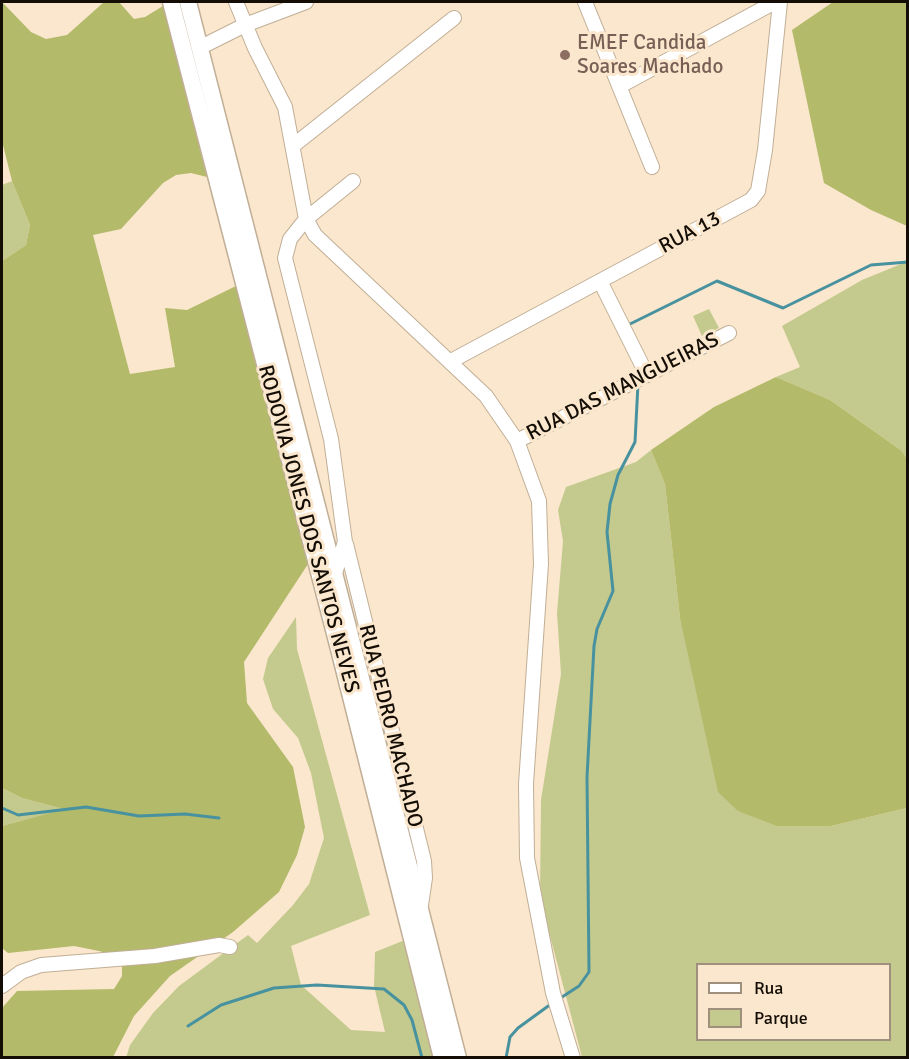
<!DOCTYPE html>
<html>
<head>
<meta charset="utf-8">
<style>
  body { margin:0 }
  #map { position:relative; width:909px; height:1059px; overflow:hidden; background:#fae7cd; font-family:Signika,sans-serif }
  canvas { display:block }
  .frame { position:absolute; inset:0; border:3px solid #130d05; pointer-events:none }
  .legend { position:absolute; left:696px; top:963px; width:195px; height:78px; box-sizing:border-box; background:#fae7cd; border:2px solid #9e907d; margin:0; padding:8px 10px; list-style:none; font-size:18px; color:#130d05 }
  .legend li { display:flex; align-items:center; gap:12px; height:30px }
  .legend b { width:30px; border:2px solid #9e907d }
</style>
</head>
<body>
<div id="map">
<canvas width="909" height="1059"></canvas>
<div class="frame"></div>
<ul class="legend">
<li><b style="height:8px;background:#fff"></b>Rua</li>
<li><b style="height:16px;background:#c4ca8d"></b>Parque</li>
</ul>
</div>
<script>
const g = document.querySelector('canvas').getContext('2d');
g.lineJoin = 'round';
function fillPath(path, color) { g.fillStyle = color; g.fill(path, 'evenodd'); }
const poly = rows => new Path2D(rows.map(r => 'M' + r).join(''));
function strokePath(path, color, width, dash) { g.strokeStyle = color; g.lineWidth = width; g.lineCap = dash ? 'butt' : 'round'; g.setLineDash(dash || []); g.stroke(path); }
function write(font, color, halo, rows, align = 'center') {
  g.font = font + ' Signika,sans-serif'; g.lineWidth = 6; g.setLineDash([]); g.textBaseline = 'middle'; g.strokeStyle = halo; g.fillStyle = color; for (const [text, x, y, turn = 0] of rows) {
    g.save(); g.translate(x, y); g.rotate((+turn || 0) * Math.PI / 180); g.textAlign = isNaN(turn) ? turn : align; if (halo) g.strokeText(text, 0, 0); g.fillText(text, 0, 0); g.restore();
  }
}
const green = poly([
  [12,181,30,225,26,245,2,261,2,185],
  [906,262,908,266,907,459,902,451,830,400,776,377,800,367,782,326,862,280],
  [709,309,719,328,702,336,693,316],
  [651,450,665,484,680,618,738,811,831,826,907,808,907,1057,582,1057,540,898,541,800,561,674,557,613,563,541,558,510,566,487,636,462],
  [698,964,890,964,890,1040,698,1040],
  [296,617,297,649,370,915,291,946,301,985,351,1030,385,1032,374,986,375,952,405,940,434,1057,126,1058,130,1045,153,1013,179,986,248,935,257,943,293,905,309,884,324,838,311,773,298,738,273,709,263,679,268,658],
  [2,788,22,798,65,809,2,826]
]);
const forest = poly([
  [2,2,31,32,46,39,67,35,104,2,119,2,134,19,145,17,163,6,207,177,191,173,176,175,163,183,121,229,93,235,130,374,175,367,165,308,187,310,238,285,310,561,244,662,247,703,293,767,305,827,297,855,279,892,233,932,170,976,134,1016,113,1057,2,1057,2,1008,17,991,114,989,122,976,122,964,113,955,99,951,74,946,8,953,2,948,2,826,64,809,22,798,2,788,2,261,26,245,30,225,12,181,2,141],
  [833,2,907,2,907,226,871,210,824,183,792,30],
  [776,377,830,400,902,451,907,459,907,808,831,826,777,826,738,811,718,792,680,618,665,484,651,450,714,407]
]);
const stream = poly([
  [626,326,717,281,783,308,871,265,908,262],
  [2,808,18,815,86,807,139,816,185,814,219,818],
  [559,999,579,986,589,972,587,777,594,646,597,629,613,591,607,532,610,504,618,475,635,442,638,384],
  [188,1026,221,1005,274,988,317,985,384,989,404,1005,412,1020,422,1058],
  [506,1058,510,1037,518,1028,551,1004]
]);
const minor = poly([
  [236,2,255,48,285,107,306,219,315,235,486,396,517,441,539,501,541,564,526,784,527,858,553,993,573,1058],
  [585,2,652,167],
  [201,47,245,25,306,2],
  [620,86,775,2],
  [294,145,454,18],
  [600,281,647,375],
  [451,361,751,200,758,191,765,150,780,2],
  [517,441,729,333],
  [346,544,424,861,425,878,421,905],
  [335,573,345,542,331,439,285,258,290,239,306,219,353,181],
  [2,986,21,972,41,965,155,956,219,945,230,947]
]);
const major = poly([
  [171,2,339,649,442,1058],
  [188,2,458,1058]
]);
const markers = [
  [565,55,6,"#8d6e63"]
];
const educationNames = [
  ["EMEF Candida",577,43],
  ["Soares Machado",577,67]
];
const streetNames = [
  ["RUA 13",690,233,-28],
  ["RUA DAS MANGUEIRAS",623,387,-27],
  ["RODOVIA JONES DOS SANTOS NEVES",308,529,75],
  ["RUA PEDRO MACHADO",390,726,76]
];
fillPath(green, '#c4ca8d');
fillPath(forest, '#b3ba6a');
strokePath(stream, '#4892a0', 3);
strokePath(minor, '#c0ae96', 16);
strokePath(major, '#c0ae96', 19);
strokePath(minor, '#fff', 14);
strokePath(major, '#fff', 16);
for (const [x, y, r, color] of markers) { const dot = new Path2D(); dot.arc(x, y, r, 0, 2 * Math.PI); g.fillStyle = color; g.fill(dot); strokePath(dot, '#fae7cd', 2); }
write('21px', '#785e54', '#fae7cd', educationNames, 'left');
write('21px', '#130d05', '#fae7cd', streetNames);
</script>
</body>
</html>
